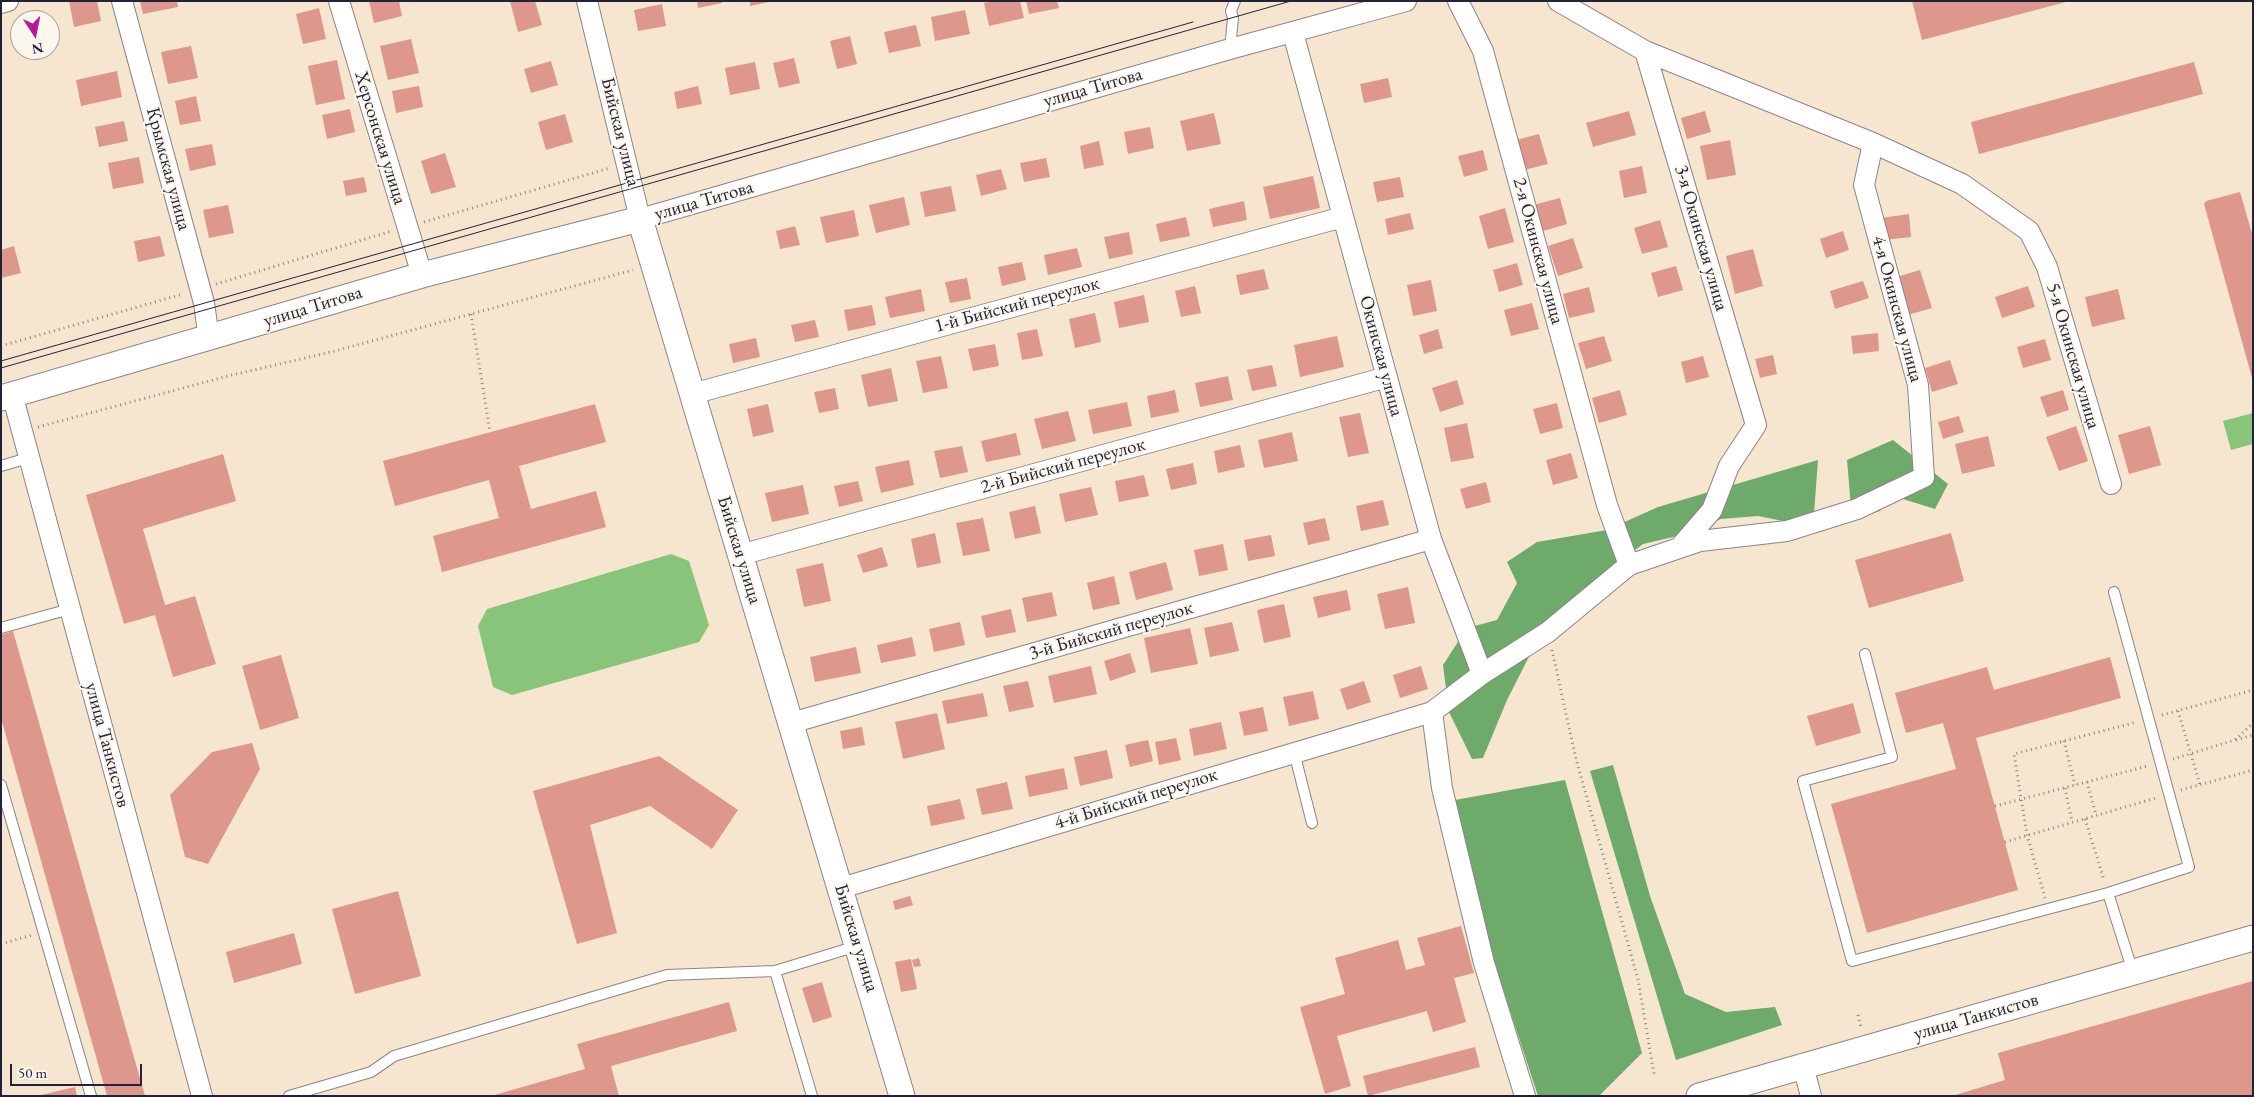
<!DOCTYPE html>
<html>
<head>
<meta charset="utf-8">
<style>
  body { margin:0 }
  #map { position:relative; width:2254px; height:1097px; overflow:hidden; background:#f6e6cf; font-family:"EB Garamond",serif }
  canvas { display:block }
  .frame { position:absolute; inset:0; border:2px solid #22223b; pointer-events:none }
  .north { position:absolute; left:10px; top:10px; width:50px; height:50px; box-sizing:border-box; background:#fbf7ec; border:1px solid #a4a2a5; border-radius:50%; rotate:169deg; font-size:14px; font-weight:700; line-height:20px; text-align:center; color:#22223b }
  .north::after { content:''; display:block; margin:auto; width:18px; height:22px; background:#b5179e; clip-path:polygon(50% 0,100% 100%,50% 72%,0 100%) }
  .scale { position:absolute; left:10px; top:1064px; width:132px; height:22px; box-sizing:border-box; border:2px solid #22223b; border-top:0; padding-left:6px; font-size:15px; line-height:18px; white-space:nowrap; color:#22223b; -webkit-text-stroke:4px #fbf7ec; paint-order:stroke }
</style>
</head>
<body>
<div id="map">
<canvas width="2254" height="1097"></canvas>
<div class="frame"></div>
<div class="north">N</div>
<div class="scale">50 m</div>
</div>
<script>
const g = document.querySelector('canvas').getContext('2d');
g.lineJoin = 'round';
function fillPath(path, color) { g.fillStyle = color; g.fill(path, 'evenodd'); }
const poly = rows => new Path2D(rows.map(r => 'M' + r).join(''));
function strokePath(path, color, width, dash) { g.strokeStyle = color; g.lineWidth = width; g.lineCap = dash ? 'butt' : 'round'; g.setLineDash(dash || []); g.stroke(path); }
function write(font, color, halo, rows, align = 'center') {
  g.font = font + ' "EB Garamond",serif'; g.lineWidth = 4; g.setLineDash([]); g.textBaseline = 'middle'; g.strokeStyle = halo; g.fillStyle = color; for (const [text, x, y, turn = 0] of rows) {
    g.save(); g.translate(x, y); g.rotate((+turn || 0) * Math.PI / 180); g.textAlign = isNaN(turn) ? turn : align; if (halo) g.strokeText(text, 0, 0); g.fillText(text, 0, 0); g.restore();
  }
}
const green = poly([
  [2253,413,2253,444,2231,450,2223,421],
  [671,554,689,561,709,625,699,642,512,695,493,687,478,626,487,609]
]);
const forest = poly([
  [1893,440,1948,484,1935,509,1890,495,1880,511,1852,519,1847,460],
  [1818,460,1813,527,1758,516,1721,519,1673,537,1643,544,1581,591,1543,629,1507,700,1483,758,1472,759,1449,712,1443,665,1467,628,1497,620,1517,583,1507,562,1537,542,1607,530,1658,507],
  [1613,765,1650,896,1685,994,1726,1012,1775,1007,1782,1025,1676,1060,1590,771],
  [1565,780,1642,1053,1599,1096,1538,1096,1485,934,1455,800]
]);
const building = poly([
  [69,1,97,1,101,21,74,27],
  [140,1,177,1,178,7,143,14],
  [369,1,399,1,402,16,374,23],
  [510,1,535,1,542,25,518,32],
  [697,1,722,1,722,3,698,8],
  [750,1,769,1,769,2,750,6],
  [994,1,1020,1,1024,18,989,26,984,3],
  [1026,1,1057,1,1059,8,1029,14],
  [1912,1,2065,1,2066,2,1922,40],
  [662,4,666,26,638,31,634,10],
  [319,8,326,39,303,44,296,14],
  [965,10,970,34,935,41,931,17],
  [916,25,921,46,889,53,884,32],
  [850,36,857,64,837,69,830,41],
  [411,39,419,73,388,80,380,46],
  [191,46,198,78,168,84,161,52],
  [794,58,800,83,779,88,773,63],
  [337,60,345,99,316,105,308,66],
  [551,61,558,85,531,93,524,69],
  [755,62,760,89,730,95,725,68],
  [2194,62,2203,94,1979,154,1971,122],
  [117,71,122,97,81,106,76,80],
  [1388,78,1392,97,1364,103,1360,84],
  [419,86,423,107,396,113,392,91],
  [698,86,702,104,677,109,674,92],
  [196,96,201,121,180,125,175,101],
  [350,109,355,132,327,139,322,115],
  [1629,111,1636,135,1593,147,1586,123],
  [1705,111,1711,132,1687,139,1681,118],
  [1214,113,1221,144,1187,151,1180,121],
  [565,114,573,142,546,150,538,122],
  [124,121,128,141,99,147,95,127],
  [1150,127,1154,148,1128,154,1124,132],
  [1539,134,1548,164,1524,170,1516,140],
  [1730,140,1736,175,1707,180,1700,146],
  [1099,141,1104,165,1084,169,1080,146],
  [212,144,216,165,190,171,185,149],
  [1483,150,1488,170,1464,177,1458,156],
  [445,153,456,187,431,194,421,161],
  [139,157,144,183,113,189,108,163],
  [1046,158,1050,177,1024,182,1020,163],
  [1642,166,1647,193,1624,198,1619,171],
  [1001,169,1007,189,981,196,976,175],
  [1313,176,1320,208,1270,219,1263,187],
  [364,177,367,192,346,196,343,181],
  [1400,177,1404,197,1377,202,1373,182],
  [951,186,956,211,925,217,920,192],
  [2240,192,2253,237,2252,378,2204,204,2206,201],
  [904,197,910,225,876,233,869,205],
  [1560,198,1567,224,1540,232,1533,205],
  [1244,201,1247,220,1213,227,1209,209],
  [228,205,234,233,209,238,203,210],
  [1505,208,1514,242,1488,249,1479,216],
  [854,210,859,236,826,243,820,217],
  [1410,213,1414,229,1388,235,1385,219],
  [1909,214,1911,237,1884,240,1881,218],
  [1186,217,1190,236,1160,242,1156,224],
  [1660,220,1668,247,1642,254,1634,228],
  [795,226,800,245,780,249,776,231],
  [1843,231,1849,250,1826,258,1820,239],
  [1129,232,1133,254,1109,259,1104,237],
  [160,236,165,256,138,262,134,241],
  [1573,238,1583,268,1558,276,1548,246],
  [14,246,21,273,1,278,1,250],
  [1077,248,1082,267,1048,275,1044,255],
  [1753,249,1763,286,1735,294,1726,256],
  [1022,262,1026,280,1002,286,998,267],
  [1517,263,1523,285,1499,292,1493,270],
  [1676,266,1683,290,1658,297,1651,273],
  [1264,269,1269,289,1240,295,1236,275],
  [1920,270,1932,308,1904,316,1893,278],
  [967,278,971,299,950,303,945,282],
  [1431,280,1437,311,1413,316,1407,285],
  [1863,281,1869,298,1835,309,1830,291],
  [1195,286,1201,313,1181,317,1175,291],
  [2028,286,2035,307,2002,318,1995,297],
  [1589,287,1595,312,1569,318,1563,294],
  [921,289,925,311,890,318,885,297],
  [2118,289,2125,319,2092,327,2085,297],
  [1144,295,1149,322,1119,328,1114,302],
  [1532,303,1539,329,1511,336,1504,310],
  [872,305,876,325,848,331,844,310],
  [1095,313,1101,342,1075,348,1069,319],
  [815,320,819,337,795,342,791,325],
  [1037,329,1043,356,1022,360,1017,333],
  [1438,329,1443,348,1424,354,1419,335],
  [1878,333,1879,351,1853,354,1851,336],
  [1337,336,1344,367,1300,377,1294,345],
  [1604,336,1612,361,1586,369,1578,343],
  [756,338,760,357,733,363,729,344],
  [2045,339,2051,360,2023,368,2017,347],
  [995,344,999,366,973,371,968,349],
  [1773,355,1777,374,1760,378,1755,359],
  [941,356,948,388,923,393,916,361],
  [1703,356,1709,377,1686,383,1681,362],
  [1950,360,1958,384,1932,392,1925,368],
  [1272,365,1277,386,1252,391,1247,370],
  [891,368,898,401,868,407,861,375],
  [1228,376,1233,400,1200,407,1195,383],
  [1457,380,1464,404,1440,412,1432,388],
  [835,388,839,409,819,413,814,392],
  [1175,390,1179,412,1151,418,1147,396],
  [1620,390,1627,415,1599,423,1592,398],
  [2063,390,2069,410,2047,417,2040,397],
  [1127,402,1132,426,1093,434,1088,410],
  [1557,403,1563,428,1540,434,1533,409],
  [595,404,606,442,519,466,531,509,596,491,606,527,442,572,433,536,499,518,489,480,395,506,383,461],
  [768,404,774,432,753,437,747,409],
  [1068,411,1076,441,1042,449,1034,419],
  [1360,413,1369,453,1348,457,1339,417],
  [1959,416,1964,432,1943,439,1938,422],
  [1467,423,1474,458,1451,462,1444,428],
  [2076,426,2088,461,2059,471,2046,437],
  [2150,426,2161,465,2129,474,2118,435],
  [1292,432,1298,461,1264,468,1258,440],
  [1016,433,1021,455,986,462,981,441],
  [1988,436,1995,466,1962,474,1955,444],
  [1240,445,1245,467,1218,473,1214,451],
  [962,446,968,472,940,478,934,451],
  [1571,453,1578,478,1553,485,1546,460],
  [223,454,236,501,143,529,165,605,195,596,216,664,173,677,155,615,124,624,86,495],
  [909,460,914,485,881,493,875,467],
  [1193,463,1197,484,1171,490,1166,469],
  [1144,475,1149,496,1119,502,1115,481],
  [858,481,863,501,839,507,834,486],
  [1486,482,1491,502,1466,509,1460,489],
  [803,485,809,514,772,522,765,493],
  [1091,487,1098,515,1065,522,1059,494],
  [1383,500,1389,525,1361,531,1356,506],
  [1035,506,1041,533,1015,539,1009,512],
  [983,518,990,551,963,556,956,523],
  [1325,518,1330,540,1308,545,1303,523],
  [935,533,941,563,917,568,911,539],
  [1951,533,1964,581,1869,608,1855,560],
  [1271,535,1275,556,1248,561,1244,540],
  [1223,544,1228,570,1199,576,1194,550],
  [882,547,888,566,863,573,857,555],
  [1166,562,1173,590,1136,600,1129,572],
  [823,563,831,601,804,607,796,569],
  [1114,576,1120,604,1093,610,1087,583],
  [1408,587,1415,623,1385,629,1377,594],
  [1347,590,1351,610,1318,618,1313,597],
  [1052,592,1057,616,1027,622,1022,598],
  [1284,604,1291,637,1264,643,1257,610],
  [1011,609,1016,632,986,638,981,616],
  [960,622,965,645,934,652,929,629],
  [1232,622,1239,651,1210,657,1204,628],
  [1190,628,1198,664,1151,673,1144,638],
  [13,631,85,885,145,1096,107,1096,1,718,1,635],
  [912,637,916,656,881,663,877,645],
  [856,647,861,673,815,682,810,657],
  [1130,653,1136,672,1110,681,1104,661],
  [281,655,299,718,260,730,242,666],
  [2110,657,2121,698,1976,738,2018,890,1867,933,1831,804,1956,769,1943,723,1906,733,1895,693,1987,667,1994,690],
  [1091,666,1097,694,1054,703,1048,676],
  [1421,666,1428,689,1400,698,1393,675],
  [1028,681,1034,707,1009,712,1003,686],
  [1364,681,1371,702,1347,710,1340,689],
  [1313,691,1319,719,1289,726,1283,697],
  [983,693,988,716,947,724,942,701],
  [1853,703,1861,733,1816,746,1807,716],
  [1263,707,1268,731,1244,736,1239,712],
  [937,713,945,749,903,759,895,722],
  [1221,722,1227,749,1194,756,1189,729],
  [862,727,865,745,843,749,840,731],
  [1176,738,1181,760,1159,765,1155,742],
  [1148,740,1153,761,1130,767,1125,745],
  [252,743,260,769,208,864,185,857,170,795,212,752],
  [1107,750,1113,778,1080,786,1074,757],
  [659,756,738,810,712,849,650,806,590,825,617,933,577,944,533,791],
  [1064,768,1068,789,1029,797,1025,776],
  [1007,782,1013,809,982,815,976,789],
  [960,799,965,819,931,826,927,806],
  [398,891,421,976,355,994,332,909],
  [910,896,913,905,895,910,893,901],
  [1461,926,1474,973,1454,978,1466,1022,1433,1032,1427,1011,1337,1036,1351,1086,1325,1094,1300,1007,1345,994,1335,958,1398,940,1406,970,1425,965,1417,938],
  [294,933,302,964,234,983,226,952],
  [919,958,921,966,914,967,912,960],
  [911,959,917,989,901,992,895,962],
  [2253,981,2253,1096,1952,1096,2005,1080,1998,1053],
  [822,982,832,1017,813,1023,802,988],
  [729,1002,737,1031,611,1066,619,1096,491,1096,585,1069,577,1044],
  [1475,1047,1480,1067,1368,1096,1363,1076],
  [75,1087,77,1096,41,1096,41,1095]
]);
const path = poly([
  [424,222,610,168],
  [216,284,392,231],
  [471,314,490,432],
  [1,346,183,294],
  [38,427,228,376,335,351,633,270],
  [1552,650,1576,759,1638,979,1654,1074],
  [2178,711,2200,785],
  [2162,715,2253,690],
  [2236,740,2253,735],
  [2064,741,2075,785],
  [2173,759,2235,740,2253,723],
  [2087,782,2096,815],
  [2065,788,2072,822],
  [2181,790,2253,770],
  [1995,806,2148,766],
  [2085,819,2104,880],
  [2005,842,2156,798],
  [2045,898,2027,835,2014,754,2137,722],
  [1,944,32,935],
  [1858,1015,1861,1028]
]);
const service = poly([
  [1230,49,1233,18,1231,11,1235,1],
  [1,466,28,458],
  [1,628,70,609],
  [1865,654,1892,757,1803,781,1852,961,2108,893,2189,867,2114,592],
  [1294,752,1312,823],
  [1,785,91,1096],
  [2108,893,2133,972],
  [775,971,812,1096],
  [289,1096,371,1072,394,1056,667,975,775,971,857,946]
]);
const minor = poly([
  [122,1,204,303,209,339],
  [339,1,422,275],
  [587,1,640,219,1230,49,1406,1],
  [1458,1,1483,51,1607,505,1629,565],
  [1558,1,1645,51,1873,143,1962,184,2029,231,2047,267,2111,484],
  [1,3,8,1],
  [1293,33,1431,539,1482,674],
  [1645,51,1756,425,1729,466,1712,510,1680,547],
  [12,394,202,1096],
  [692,394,1343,217],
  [740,555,1387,377],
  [1432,712,1442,788,1484,963,1525,1096],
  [791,723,1431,539],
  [841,888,1432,712,1482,674,1548,632,1629,565,1700,541,1787,531,1857,509,1924,477,1918,385,1864,185,1873,143],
  [1803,1066,1811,1096]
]);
const tertiary = poly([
  [1,398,422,275,640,219,902,1096],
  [1699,1096,2253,938]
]);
const tram = poly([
  [1,361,1193,22],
  [1,368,1291,1]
]);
const streetNames = [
  ["улица Титова",1093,88,-16],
  ["Бийская улица",620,132,76],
  ["Херсонская улица",380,138,73],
  ["Крымская улица",168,169,75],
  ["улица Титова",704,201,-16],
  ["3-я Окинская улица",1701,238,74],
  ["2-я Окинская улица",1538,251,75],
  ["1-й Бийский переулок",1017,305,-15],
  ["улица Титова",313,307,-17],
  ["4-я Окинская улица",1897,309,75],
  ["Окинская улица",1381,356,75],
  ["5-я Окинская улица",2073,356,74],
  ["2-й Бийский переулок",1063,466,-15],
  ["Бийская улица",739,550,73],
  ["3-й Бийский переулок",1111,631,-16],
  ["улица Танкистов",107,745,75],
  ["4-й Бийский переулок",1136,799,-17],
  ["Бийская улица",856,938,73],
  ["улица Танкистов",1976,1017,-16]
];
fillPath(green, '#88c47a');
fillPath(forest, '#6eaa6a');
fillPath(building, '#de978c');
strokePath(service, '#8c8485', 12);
strokePath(minor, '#8c8485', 22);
strokePath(tertiary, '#8c8485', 27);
strokePath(path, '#8c8485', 3, [1, 4]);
strokePath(service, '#fff', 10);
strokePath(minor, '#fff', 20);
strokePath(tertiary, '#fff', 25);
strokePath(tram, '#22223b', 1);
write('19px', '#22223b', '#fbf7ec', streetNames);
</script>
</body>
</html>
